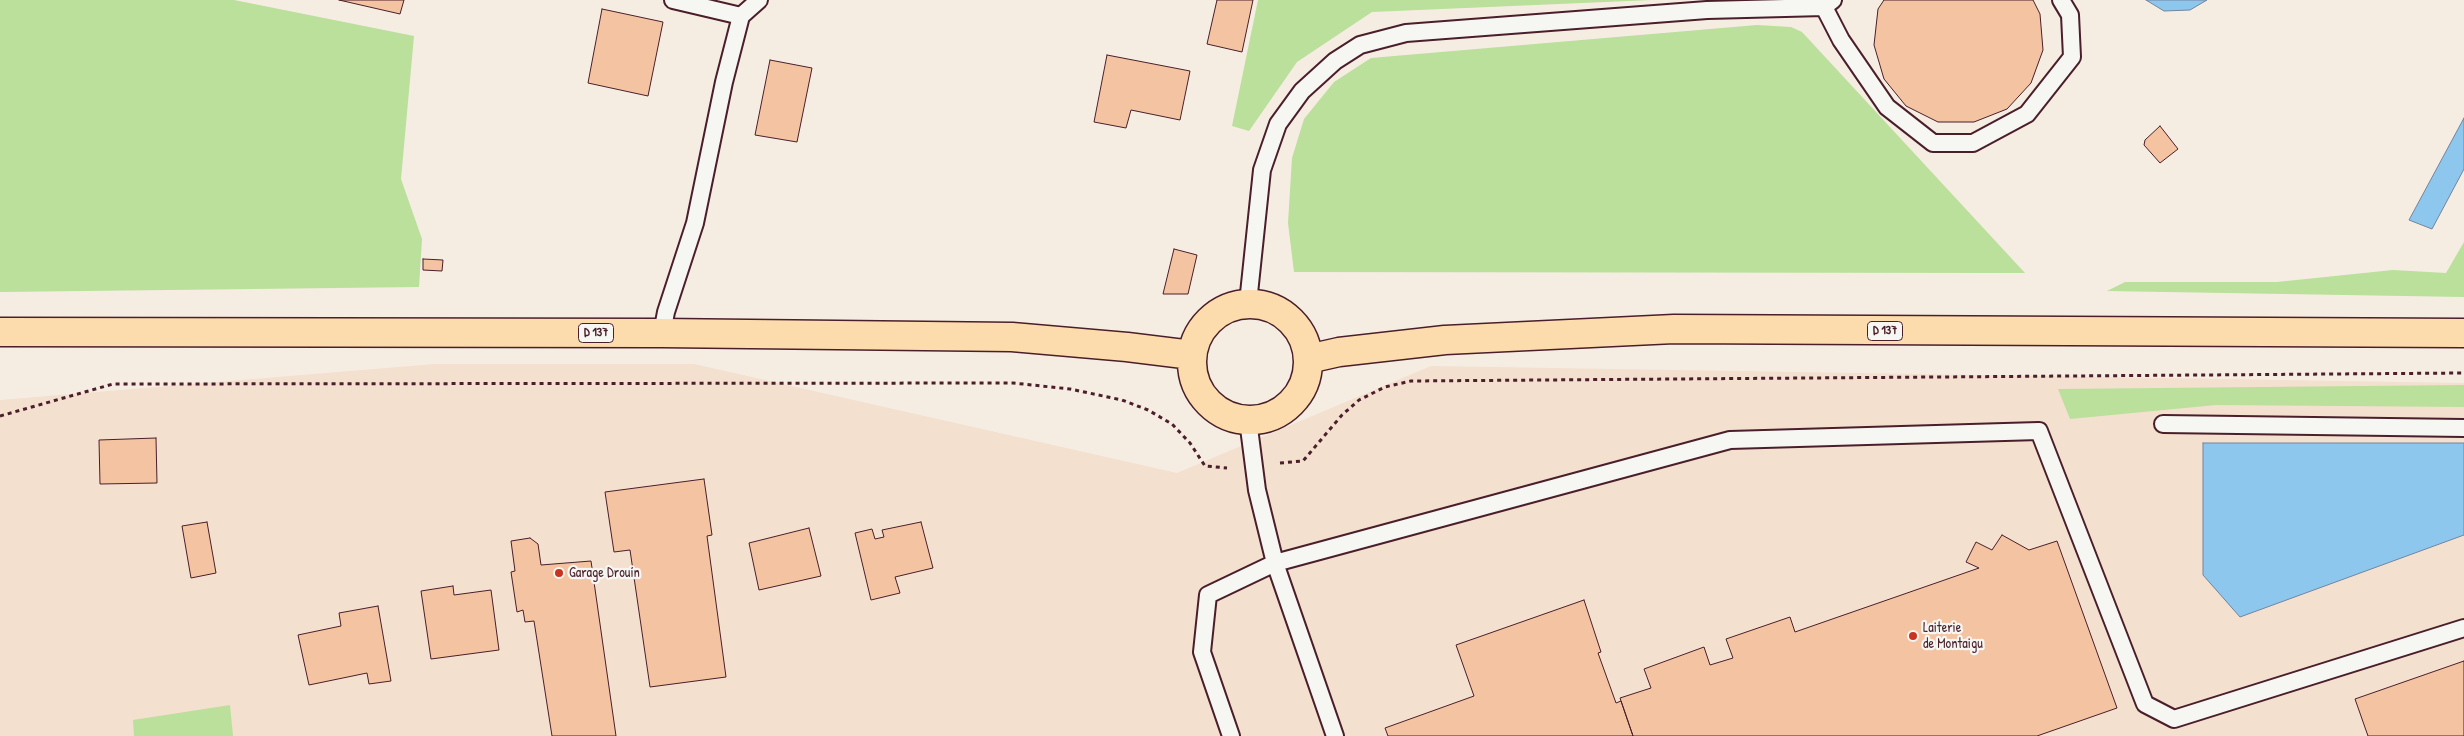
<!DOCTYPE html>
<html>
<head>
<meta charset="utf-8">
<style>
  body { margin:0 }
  canvas { display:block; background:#f5ece2 }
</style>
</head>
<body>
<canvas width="2464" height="736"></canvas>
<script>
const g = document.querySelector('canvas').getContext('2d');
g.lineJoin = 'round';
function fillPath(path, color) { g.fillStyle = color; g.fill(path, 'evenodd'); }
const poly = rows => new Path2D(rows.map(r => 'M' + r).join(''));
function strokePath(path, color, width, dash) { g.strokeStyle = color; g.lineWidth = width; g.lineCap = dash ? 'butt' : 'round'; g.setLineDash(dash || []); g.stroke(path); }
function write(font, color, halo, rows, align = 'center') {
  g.font = font + ' "Patrick Hand",sans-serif'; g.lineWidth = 4.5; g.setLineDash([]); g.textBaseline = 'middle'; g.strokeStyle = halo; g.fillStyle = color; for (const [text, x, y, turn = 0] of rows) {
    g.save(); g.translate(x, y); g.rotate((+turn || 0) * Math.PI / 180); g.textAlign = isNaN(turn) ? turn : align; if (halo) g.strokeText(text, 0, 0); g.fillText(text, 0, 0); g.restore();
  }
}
const built = poly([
  [435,364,694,364,1177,473,1431,366,2464,383,2464,736,0,736,0,400]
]);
const green = poly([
  [0,0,234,0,414,36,401,179,422,239,419,287,0,292],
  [1258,0,1652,0,1372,12,1297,62,1249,131,1232,126],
  [1757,25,1791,27,1802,32,2025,273,1294,272,1288,223,1292,158,1304,119,1334,82,1371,58],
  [2464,242,2464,297,2107,291,2125,282,2277,282,2393,270,2446,273],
  [2464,385,2464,407,2216,405,2070,419,2058,389],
  [230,705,233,736,134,736,133,720]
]);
const water = poly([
  [2146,0,2207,0,2190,10,2164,11,2146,0],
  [2464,118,2464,169,2432,229,2409,220,2464,118],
  [2203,443,2464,443,2464,535,2240,617,2203,575,2203,443]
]);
const building = poly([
  [339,0,404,0,400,14,339,0],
  [1217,0,1253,0,1242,52,1207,44,1217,0],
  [1884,0,2033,0,2040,14,2043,50,2031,83,2007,109,1974,122,1938,122,1906,106,1884,79,1874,45,1878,9,1884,0],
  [602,9,663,22,648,96,588,83,602,9],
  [1107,55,1190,71,1180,120,1131,110,1126,128,1094,122,1107,55],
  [770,60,812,68,797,142,755,135,770,60],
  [2160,126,2178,149,2160,163,2144,145,2145,140,2160,126],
  [1174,249,1197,255,1188,294,1163,294,1174,249],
  [423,259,443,260,442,271,423,270,423,259],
  [156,438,157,483,100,484,99,440,156,438],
  [704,479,712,535,707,536,726,677,650,687,630,550,614,552,605,492,704,479],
  [207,522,216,573,191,578,182,526,207,522],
  [921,522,933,568,895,577,900,593,871,600,855,533,872,529,875,539,884,537,882,530,921,522],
  [809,528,821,576,759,590,749,543,809,528],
  [2002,535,2029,550,2057,541,2117,708,2037,736,1633,736,1620,698,1651,688,1644,669,1704,647,1710,665,1733,658,1726,639,1790,617,1795,632,1979,568,1966,562,1976,542,1992,550,2002,535],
  [530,538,538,544,541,565,591,561,616,736,552,736,534,621,525,622,523,610,517,612,511,572,515,571,511,541,530,538],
  [453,586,454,595,491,590,499,650,431,659,421,591,453,586],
  [1584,600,1601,652,1598,653,1616,703,1621,701,1633,736,1388,736,1385,728,1474,696,1456,645,1584,600],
  [378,606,391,681,369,684,367,673,309,685,298,635,341,626,339,613,378,606],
  [2464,661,2464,736,2368,736,2355,699,2464,661]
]);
const path = poly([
  [0,416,113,384,1013,383,1070,389,1122,400,1148,410,1172,424,1190,443,1205,466,1227,468],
  [1280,463,1303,461,1342,415,1359,400,1385,387,1411,381,2464,373]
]);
const lane = poly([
  [673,0,741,16],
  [1824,7,1841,40,1887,107,1933,143,1973,143,2027,114,2072,57,2070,15,2061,0],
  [1248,303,1262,170,1278,124,1302,91,1335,61,1360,45,1406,33,1707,10,1824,7,1833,0],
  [662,333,666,312,695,223,724,82,741,16,759,0],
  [1248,420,1257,490,1275,563,1335,736],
  [2163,424,2464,428],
  [1231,736,1202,652,1208,595,1275,563,1730,440,2039,431,2145,704,2174,719,2464,628]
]);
const primary = poly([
  '1192 362a58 58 0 1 1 116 0a58 58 0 1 1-116 0Z',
  [0,332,662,333,1012,337,1127,347,1192,355],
  [1308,359,1339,352,1445,340,1674,329,2464,333]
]);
const markers = [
  [559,573,5,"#c8321e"],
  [1913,636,5,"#c8321e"]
];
const shields = [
  [1885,331,35],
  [596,333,35]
];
const shieldNames = [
  ["D 137",1885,331],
  ["D 137",596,333]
];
const poiNames = [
  ["Garage Drouin",569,573],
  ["Laiterie",1923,628],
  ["de Montaigu",1923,644]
];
fillPath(built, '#f4e0cf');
fillPath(green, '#bae09b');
fillPath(water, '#8ec7ed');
strokePath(water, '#73849f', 1);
fillPath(building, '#f3c3a2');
strokePath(building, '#4a1f2b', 1);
strokePath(lane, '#4a1f2b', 20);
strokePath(primary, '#4a1f2b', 31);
strokePath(path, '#4a1f2b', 3, [4, 4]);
strokePath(lane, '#f6f6f2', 16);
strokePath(primary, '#fcdcac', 28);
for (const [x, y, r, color] of markers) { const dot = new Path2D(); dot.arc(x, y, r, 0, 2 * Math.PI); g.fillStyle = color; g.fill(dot); strokePath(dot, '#f6f6f2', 2); }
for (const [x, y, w] of shields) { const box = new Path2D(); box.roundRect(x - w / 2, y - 9.5, w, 19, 4); g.fillStyle = '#f6f6f2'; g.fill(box); strokePath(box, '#4a1f2b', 1); }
write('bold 12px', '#4a1f2b', null, shieldNames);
write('14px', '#4a1f2b', '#f6f6f2', poiNames, 'left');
</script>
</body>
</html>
